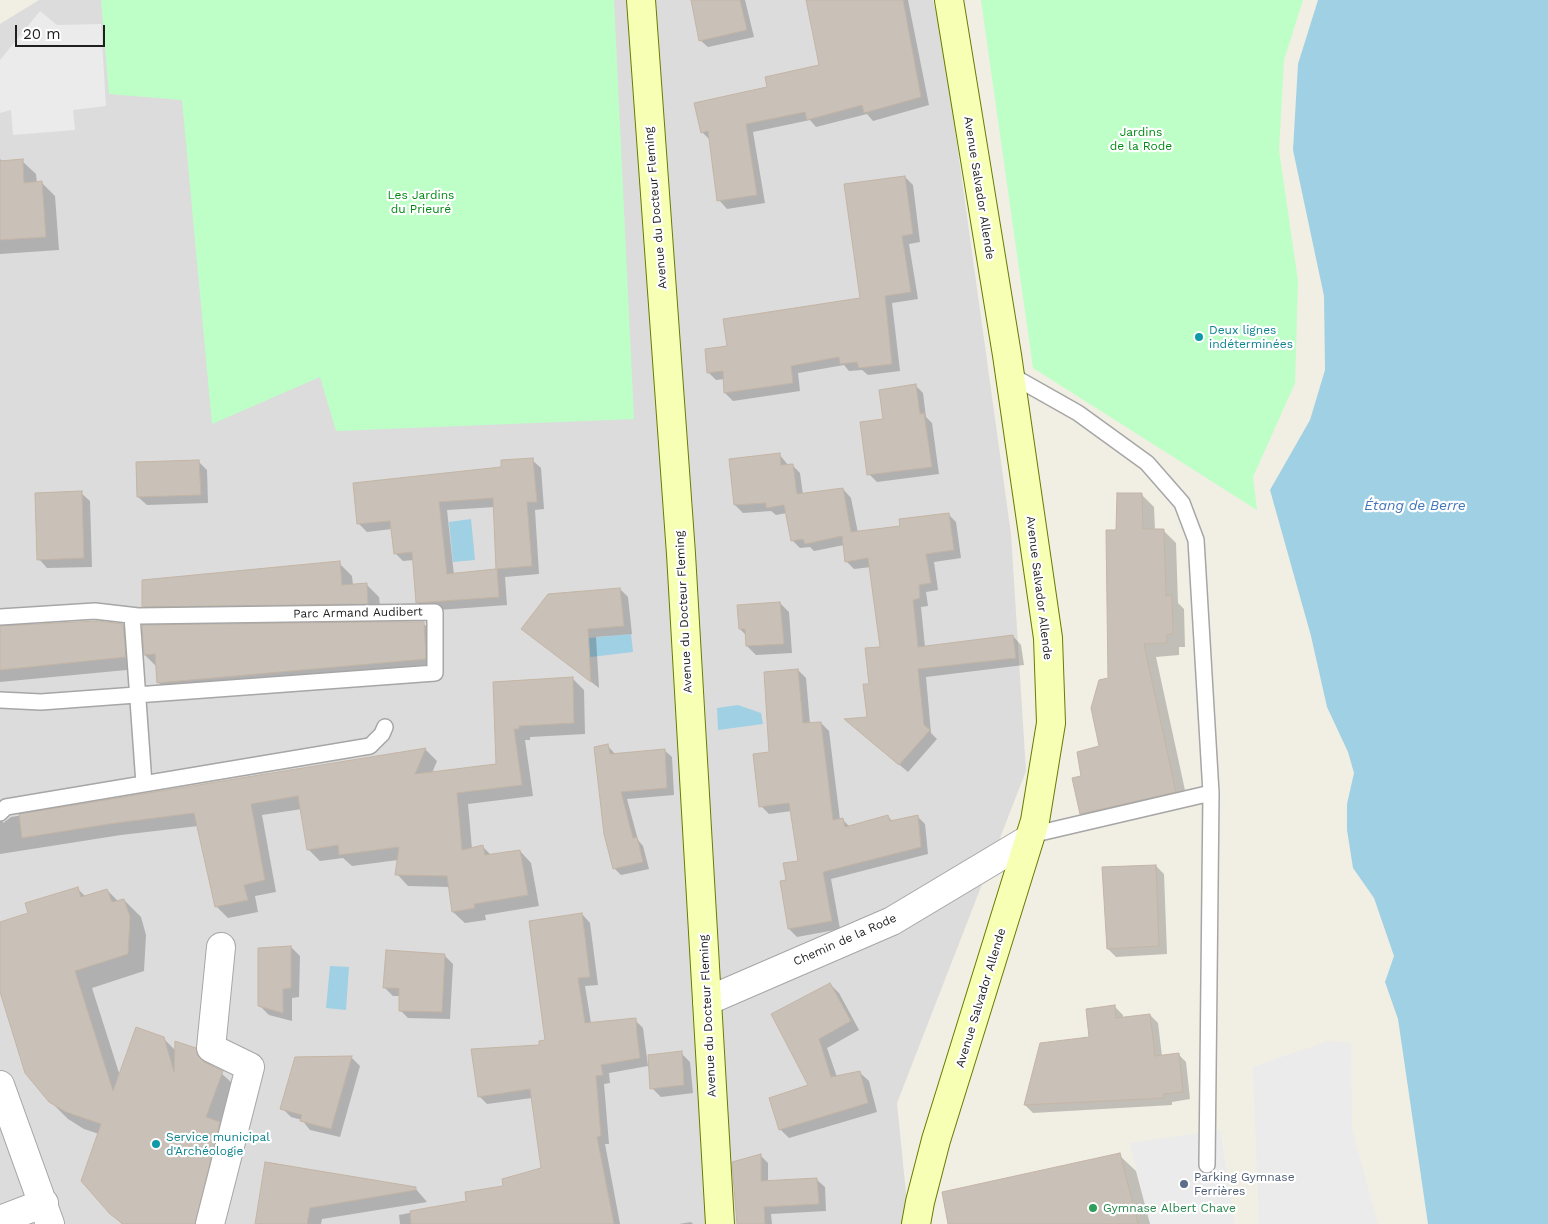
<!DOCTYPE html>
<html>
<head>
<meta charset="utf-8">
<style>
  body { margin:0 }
  #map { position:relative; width:1548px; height:1224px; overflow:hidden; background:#f1eee4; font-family:"Work Sans",sans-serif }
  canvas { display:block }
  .scale { position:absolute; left:15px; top:25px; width:90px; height:22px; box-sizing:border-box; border:2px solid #1f1f1f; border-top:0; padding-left:6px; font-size:15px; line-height:18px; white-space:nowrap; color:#1f1f1f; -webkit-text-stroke:4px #fff; paint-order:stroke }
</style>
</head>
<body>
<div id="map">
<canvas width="1548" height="1224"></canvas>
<div class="scale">20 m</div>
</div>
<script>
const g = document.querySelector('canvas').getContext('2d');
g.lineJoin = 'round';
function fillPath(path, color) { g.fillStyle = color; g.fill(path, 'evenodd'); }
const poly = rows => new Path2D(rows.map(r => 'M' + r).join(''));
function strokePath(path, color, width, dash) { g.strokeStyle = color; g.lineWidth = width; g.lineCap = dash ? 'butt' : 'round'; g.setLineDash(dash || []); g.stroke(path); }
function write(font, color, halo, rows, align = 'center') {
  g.font = font + ' "Work Sans",sans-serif'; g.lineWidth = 4.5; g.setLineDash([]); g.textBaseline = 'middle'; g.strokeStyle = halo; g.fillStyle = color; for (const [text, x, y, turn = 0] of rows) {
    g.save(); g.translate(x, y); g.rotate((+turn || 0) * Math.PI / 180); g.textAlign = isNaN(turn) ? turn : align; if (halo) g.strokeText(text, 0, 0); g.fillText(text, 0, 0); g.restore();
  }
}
const residential = poly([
  [39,0,933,0,943,43,1011,534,1026,771,897,1103,909,1224,0,1224,0,24]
]);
const park = poly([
  [101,0,614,0,634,419,336,431,320,377,212,424,182,100,109,94],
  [981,0,1303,0,1284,60,1279,150,1298,281,1295,383,1253,477,1257,510,1033,368]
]);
const parking = poly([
  [40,11,57,25,101,24,106,106,73,110,75,130,13,135,11,110,0,113,0,60],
  [1328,1041,1351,1043,1352,1129,1378,1224,1259,1224,1253,1067],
  [1220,1130,1235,1224,1149,1224,1130,1143]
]);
const water = poly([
  [1318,0,1548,0,1548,1224,1428,1224,1398,1019,1385,982,1394,956,1374,898,1353,868,1347,830,1347,804,1354,773,1348,752,1327,707,1311,636,1270,490,1310,420,1325,370,1324,296,1293,150,1298,64],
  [471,519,475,560,453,562,449,522],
  [631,634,633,652,591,657,587,654,587,642,589,638],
  [738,705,761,713,763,724,718,730,717,708],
  [330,966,349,967,346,1010,326,1008]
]);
const shadow = poly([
  [693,0,745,0,754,37,708,47,700,40],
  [807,0,908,0,929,105,873,121,867,114,816,127,810,120,753,132,765,203,727,209,719,200,710,140,702,132,769,88,820,66],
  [0,159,3,162,22,161,36,174,37,183,41,182,55,196,59,250,0,254],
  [905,177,913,185,920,242,909,244,918,299,892,303,900,371,868,375,862,370,849,371,844,365,798,373,800,391,733,401,725,393,725,379,716,380,708,372,729,347,862,299],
  [915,385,923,393,926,417,932,423,939,474,877,482,869,474,884,420],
  [779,454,788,465,792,465,800,473,803,495,843,489,851,498,858,533,901,528,948,514,956,522,961,558,934,562,938,590,926,592,928,606,921,607,925,647,1013,636,1021,645,1024,665,926,677,931,733,937,739,908,772,847,720,868,718,871,685,881,648,871,567,854,569,846,561,844,545,814,551,810,547,800,548,792,540,787,513,776,515,771,511,743,513,735,505],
  [532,460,541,468,544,509,535,510,539,574,505,577,507,605,425,611,417,602,414,560,403,561,395,553,392,529,367,532,359,524,502,468],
  [495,507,497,571,454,575,447,510],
  [198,461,207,470,208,503,147,505,138,497],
  [81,493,90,501,92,567,47,568,39,559],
  [1141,494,1154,507,1155,530,1163,530,1176,543,1178,603,1184,609,1185,647,1179,647,1179,655,1156,657,1188,804,1094,826,1081,813,1082,777,1100,747,1110,679,1118,531],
  [339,563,352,576,353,585,366,584,379,597,381,616,157,619,144,606],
  [620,589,628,597,632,634,596,637,599,688,523,629],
  [780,603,789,612,792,653,756,655,747,646,747,636,740,629],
  [423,623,437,637,439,672,172,696,158,682,157,667,145,655,143,627],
  [123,625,134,637,137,669,0,682,0,627],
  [798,670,806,678,810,724,821,723,829,731,840,820,843,820,850,827,888,816,893,822,917,816,925,824,928,854,831,879,840,929,797,937,789,929,788,880,799,862,792,811,769,814,761,806,770,753],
  [572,678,584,690,585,734,530,737,530,740,525,740,533,796,468,804,472,849,483,847,492,856,520,851,531,863,539,906,485,915,486,920,465,923,453,912,450,887,408,886,397,874,398,860,352,866,343,858,320,861,308,849,302,809,262,815,276,892,255,896,258,912,228,918,216,906,198,826,121,835,0,854,0,805,3,823,11,817,426,750,437,761,432,773,497,765,494,683],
  [608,746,615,754,664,750,672,757,674,795,627,799,638,840,643,846,649,869,621,875,614,868],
  [1156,866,1164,874,1167,954,1116,957,1108,949],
  [77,888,86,897,107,890,119,902,124,900,141,917,146,935,144,971,92,988,120,1076,163,1038,176,1051,195,1050,240,1090,215,1224,122,1224,111,1213,99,1134,84,1129,68,1119,50,1101,0,988,0,924,30,914],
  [582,914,590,923,598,985,585,986,591,1023,635,1020,643,1028,648,1066,609,1073,610,1083,604,1084,609,1144,605,1144,620,1224,400,1224,399,1215,468,1202,543,1169,532,1098,487,1104,479,1096,546,1041],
  [291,947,300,956,299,997,292,998,292,1021,269,1015,260,1006],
  [445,956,453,964,450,1019,408,1018,400,1010,400,996,393,996,384,987],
  [830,984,839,993,859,1030,827,1048,837,1077,859,1072,869,1081,877,1112,789,1138,780,1129,810,1086,772,1015],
  [1115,1007,1123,1015,1123,1018,1150,1015,1158,1023,1162,1056,1178,1054,1186,1062,1190,1099,1172,1102,1172,1105,1033,1113,1025,1105,1091,1038],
  [681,1053,690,1062,693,1093,661,1097,652,1088],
  [351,1057,360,1066,340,1137,310,1130,302,1120,291,1117,282,1108],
  [760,1155,768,1163,768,1182,817,1180,825,1187,826,1211,771,1214,772,1224,739,1224],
  [1119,1155,1136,1171,1150,1224,950,1224],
  [267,1162,415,1188,427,1202,322,1219,321,1224,256,1224],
  [691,1222,693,1224,679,1224]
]);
const building = poly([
  [691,0,740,0,747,30,699,41,691,0],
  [806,0,903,0,921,97,864,113,862,105,807,120,805,112,746,124,757,195,717,201,708,131,701,133,694,103,767,87,765,77,819,65,806,0],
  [23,159,24,183,42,181,46,237,0,240,0,161,23,159],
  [905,176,913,234,902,236,911,292,885,296,892,364,859,368,857,362,840,364,839,357,791,366,793,383,724,393,723,371,707,373,705,349,727,346,723,319,860,298,844,184,905,176],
  [916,384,920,414,924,413,932,467,867,475,860,422,883,419,879,390,916,384],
  [780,453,781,465,793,464,797,494,843,488,851,532,900,526,899,519,949,513,954,550,926,554,931,583,919,585,920,598,913,600,918,647,1013,635,1016,658,918,669,924,725,930,730,899,765,844,719,867,717,863,684,869,684,865,648,880,647,868,558,845,562,842,536,805,544,803,539,791,541,784,505,766,508,766,503,734,505,729,459,780,453],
  [533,458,537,502,527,502,532,566,497,569,499,597,416,603,412,552,394,554,390,521,357,524,353,483,501,467,501,460,533,458],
  [493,498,496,569,447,574,439,502,493,498],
  [199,460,201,495,137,497,136,462,199,460],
  [82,491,84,558,37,560,35,493,82,491],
  [1117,493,1142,493,1143,529,1164,529,1166,596,1172,595,1173,634,1167,634,1167,643,1144,644,1176,792,1080,814,1072,778,1081,776,1077,752,1099,746,1091,708,1099,680,1108,678,1106,530,1116,530,1117,493],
  [340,561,342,585,367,583,368,604,142,607,142,580,340,561],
  [620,588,624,626,588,629,591,682,521,629,548,594,620,588],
  [780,602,784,644,746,646,745,629,739,629,737,605,780,602],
  [97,621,123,624,126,657,0,670,0,626,97,621],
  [370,622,424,622,426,659,157,683,155,654,144,655,142,625,370,622],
  [798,669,803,723,821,722,833,820,843,818,845,827,888,815,890,821,918,815,921,847,823,872,832,921,788,929,780,881,786,880,783,863,798,861,789,803,759,807,753,754,769,752,764,672,798,669],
  [573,677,574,723,519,726,519,729,514,729,522,785,457,793,462,850,483,845,485,855,520,850,528,895,474,904,475,908,452,912,447,876,395,875,399,847,339,855,338,845,307,850,298,796,251,804,265,880,244,885,248,900,215,907,194,813,109,824,22,838,19,814,426,748,415,774,496,764,493,682,573,677],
  [608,744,610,754,665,749,667,788,621,792,633,838,637,837,643,862,613,869,604,834,594,747,608,744],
  [1156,865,1159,946,1107,949,1102,867,1156,865],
  [78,887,81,897,107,889,112,902,124,899,130,917,128,954,75,971,113,1091,136,1027,164,1037,174,1072,175,1041,196,1048,198,1056,204,1062,223,1071,206,1117,220,1122,195,1224,123,1224,110,1214,81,1181,101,1124,66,1112,49,1102,25,1073,0,992,0,922,28,913,25,903,78,887],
  [582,913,590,977,578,978,585,1023,636,1018,637,1034,640,1058,601,1065,603,1075,596,1076,601,1136,597,1137,614,1224,411,1224,410,1211,466,1201,465,1192,503,1186,502,1179,541,1168,530,1089,478,1097,471,1049,539,1045,539,1041,545,1040,529,921,582,913],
  [291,946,291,988,283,989,283,1013,258,1006,258,948,291,946],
  [386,950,445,954,442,1012,399,1011,399,988,383,988,386,950],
  [830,983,851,1021,819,1039,831,1077,860,1071,868,1103,779,1130,769,1098,808,1085,771,1014,830,983],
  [1115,1005,1116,1018,1150,1014,1155,1056,1179,1053,1183,1092,1164,1094,1164,1098,1024,1105,1040,1043,1089,1037,1086,1009,1115,1005],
  [682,1051,684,1085,650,1089,648,1055,682,1051],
  [352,1056,331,1129,300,1121,302,1115,280,1109,295,1057,352,1056],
  [1120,1153,1138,1224,948,1224,942,1192,1120,1153],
  [761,1154,761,1181,817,1178,819,1204,764,1207,765,1224,737,1224,732,1162,761,1154],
  [265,1162,416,1187,416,1190,310,1208,307,1224,255,1224,265,1162]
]);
const lane = poly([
  [1009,374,1078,413,1147,463,1182,503,1196,540,1211,793,1207,1165],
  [132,616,144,784],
  [0,617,95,611,138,616,435,612,435,673,41,702,0,700],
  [0,813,6,807,370,746,382,734,385,727],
  [1031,835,1211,793]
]);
const street = poly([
  [707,1001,892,921,1029,839],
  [0,1085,50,1224],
  [0,1220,44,1203],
  [210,1224,250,1067,211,1048,221,947]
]);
const secondary = poly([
  [641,0,681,554,720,1224],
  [916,1224,920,1202,936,1140,1035,821,1051,723,1048,638,1007,355,949,0]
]);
const markers = [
  [1199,337,5,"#0f9aa8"],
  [156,1144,5,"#0f9aa8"],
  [1184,1184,5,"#5c6f8a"],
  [1093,1208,5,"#2e9e5b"]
];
const parkNames = [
  ["Jardins",1141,132],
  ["de la Rode",1141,146],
  ["Les Jardins",421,195],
  ["du Prieuré",421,209]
];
const streetNames = [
  ["Avenue Salvador Allende",979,188,81],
  ["Avenue du Docteur Fleming",656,208,-95],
  ["Avenue Salvador Allende",1039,588,83],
  ["Avenue du Docteur Fleming",684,612,-93],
  ["Parc Armand Audibert",358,613,-1],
  ["Chemin de la Rode",845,940,-24],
  ["Avenue Salvador Allende",981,998,-73],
  ["Avenue du Docteur Fleming",708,1016,-93]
];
const cultureNames = [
  ["Deux lignes",1209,330],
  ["indéterminées",1209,344],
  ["Service municipal",166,1137],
  ["d'Archéologie",166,1151]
];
const serviceNames = [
  ["Parking Gymnase",1194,1177],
  ["Ferrières",1194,1191]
];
const leisureNames = [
  ["Gymnase Albert Chave",1103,1208]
];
const waterNames = [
  ["Étang de Berre",1415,506]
];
fillPath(residential, '#dddcdc');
fillPath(park, '#bdffc7');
fillPath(parking, '#ebebeb');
fillPath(water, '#a0d0e3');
fillPath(shadow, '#0003');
fillPath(building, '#c9c0b7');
strokePath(building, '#c4b5a5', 1);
strokePath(lane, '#a6a6a6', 18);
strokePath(street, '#a6a6a6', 30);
strokePath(secondary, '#677c00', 30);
strokePath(lane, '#fff', 15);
strokePath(street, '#fff', 28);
strokePath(secondary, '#f7ffb4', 28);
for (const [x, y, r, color] of markers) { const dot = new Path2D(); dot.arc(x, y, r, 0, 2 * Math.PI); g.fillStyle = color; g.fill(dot); strokePath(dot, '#fff', 2); }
write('12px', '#008a14', '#fff', parkNames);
write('12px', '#1f1f1f', '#fff', streetNames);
write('12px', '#0d838f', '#fff', cultureNames, 'left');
write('12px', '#4e5e75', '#fff', serviceNames, 'left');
write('12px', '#27864d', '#fff', leisureNames, 'left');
write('italic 14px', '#4176b9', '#fff', waterNames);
</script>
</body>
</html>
